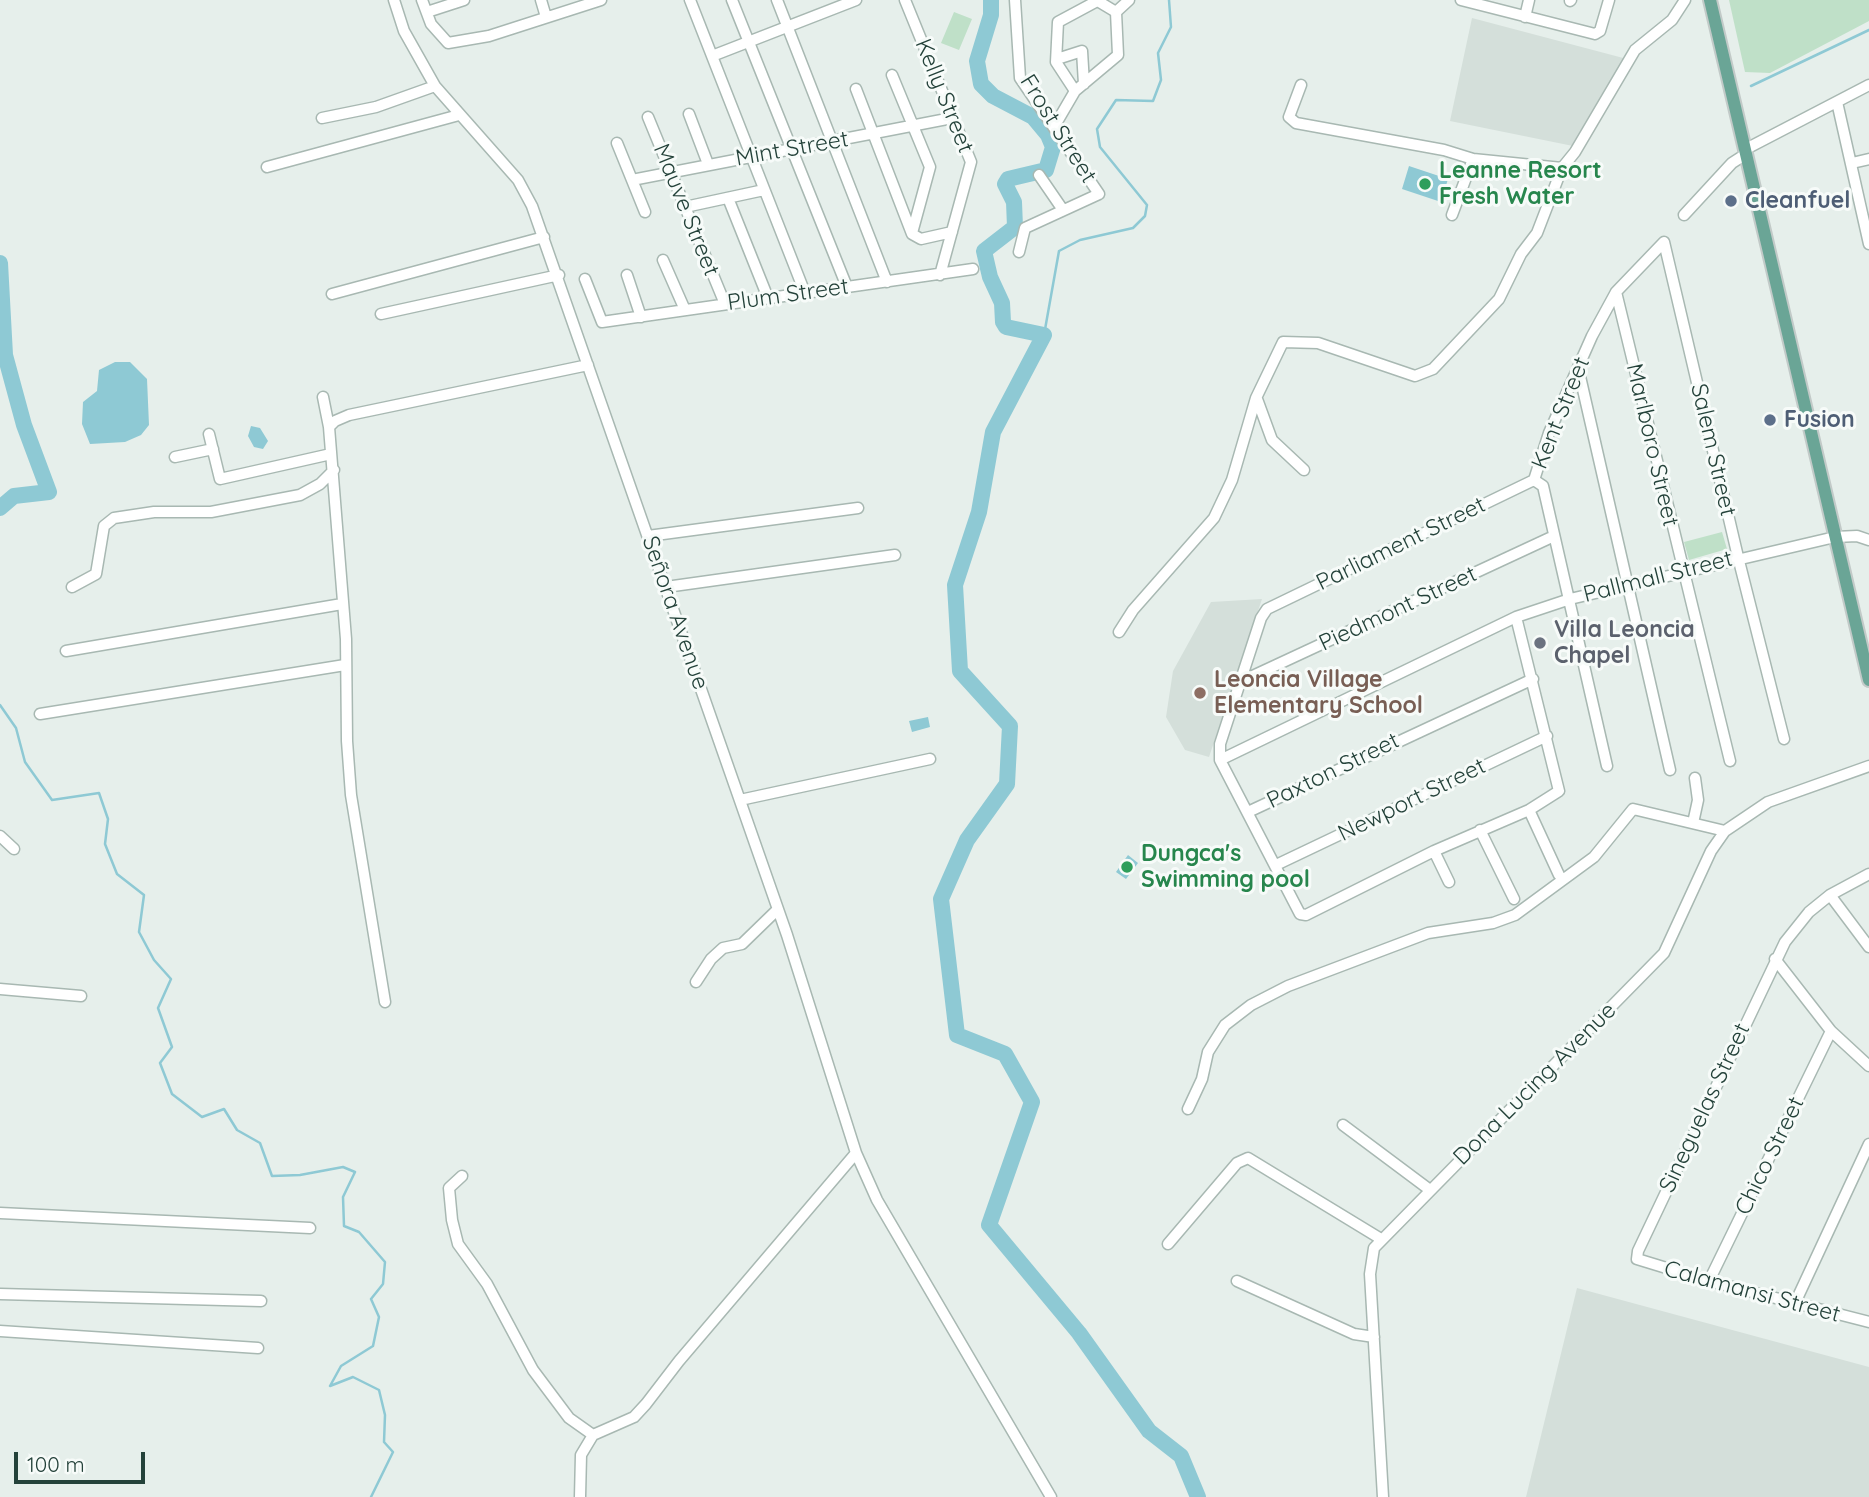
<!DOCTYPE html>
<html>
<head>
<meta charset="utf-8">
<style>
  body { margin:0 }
  #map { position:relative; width:1869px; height:1497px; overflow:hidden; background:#e6efeb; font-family:Quicksand,sans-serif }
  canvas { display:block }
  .scale { position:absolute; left:14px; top:1452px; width:131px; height:32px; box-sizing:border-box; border:4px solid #24423a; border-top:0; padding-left:9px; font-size:21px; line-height:24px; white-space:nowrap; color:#24423a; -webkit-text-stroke:5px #f7fbf9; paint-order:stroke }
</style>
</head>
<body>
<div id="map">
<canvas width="1869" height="1497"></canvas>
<div class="scale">100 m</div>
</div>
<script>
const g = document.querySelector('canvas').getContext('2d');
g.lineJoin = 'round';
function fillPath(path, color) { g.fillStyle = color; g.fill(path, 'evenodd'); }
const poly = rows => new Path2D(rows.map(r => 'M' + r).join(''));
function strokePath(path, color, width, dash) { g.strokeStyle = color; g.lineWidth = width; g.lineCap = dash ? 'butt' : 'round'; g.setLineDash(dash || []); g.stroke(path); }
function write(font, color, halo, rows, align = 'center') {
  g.font = font + ' Quicksand,sans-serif'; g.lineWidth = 6; g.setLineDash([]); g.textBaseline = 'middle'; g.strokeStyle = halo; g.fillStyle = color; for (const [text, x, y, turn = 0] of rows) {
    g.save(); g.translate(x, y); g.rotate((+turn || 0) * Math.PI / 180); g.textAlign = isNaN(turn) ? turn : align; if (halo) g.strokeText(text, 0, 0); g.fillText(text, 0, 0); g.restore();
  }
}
const built = poly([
  [1472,18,1627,59,1578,147,1450,121],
  [1262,599,1209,757,1185,750,1166,717,1173,671,1211,602],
  [1577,1288,1869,1367,1869,1497,1526,1497]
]);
const green = poly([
  [1729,0,1869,0,1869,21,1770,73,1745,72],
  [954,12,972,19,959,50,941,43],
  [1722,532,1727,549,1689,560,1684,542]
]);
const water = poly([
  [1409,166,1448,179,1441,202,1402,189],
  [115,362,130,362,147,379,149,425,141,435,125,442,90,444,82,424,83,402,97,391,99,370],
  [251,426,260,428,268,441,263,449,254,447,248,436],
  [928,717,930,727,912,732,909,721],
  [1128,855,1138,863,1126,879,1116,872]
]);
const stream = poly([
  [1751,86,1869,30],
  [1044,335,1059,251,1080,240,1133,228,1145,216,1147,205,1100,147,1097,129,1116,100,1153,101,1161,80,1158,53,1171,27,1169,0],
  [0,705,16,728,25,762,52,800,99,793,108,819,105,844,117,874,144,895,139,932,154,960,171,979,158,1008,172,1047,160,1063,172,1094,202,1117,224,1109,237,1130,260,1143,272,1176,300,1175,343,1167,355,1172,343,1197,344,1226,359,1232,385,1262,383,1284,371,1299,379,1317,373,1346,341,1366,330,1386,353,1377,379,1390,385,1415,384,1442,393,1452,371,1497]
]);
const river = poly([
  [991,0,991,15,977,61,981,84,993,96,1033,117,1048,135,1053,147,1046,170,1008,179,1005,184,1014,202,1015,227,984,251,990,277,1002,303,1003,322,1006,327,1044,335],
  [0,263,5,355,24,425,49,492,14,496,0,508],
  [1044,335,993,432,979,512,955,585,960,671,1010,726,1007,784,967,840,941,899,957,1035,1005,1054,1032,1102,989,1225,1079,1333,1149,1431,1181,1456,1198,1497]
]);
const minor = poly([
  [394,0,404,31,435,86,518,180,532,206,787,935,856,1153,877,1200,1051,1497],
  [422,0,431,24,448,43,489,36,601,0],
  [541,0,546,17],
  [690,0,805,293],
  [732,0,847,287],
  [777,0,887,282],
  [905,0,971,162,940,275],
  [1015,0,1020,78,1099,194,1025,228,1019,252],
  [1096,0,1116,12],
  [1461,0,1595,34,1600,31,1609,0],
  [1570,1,1571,0],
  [427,12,464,0],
  [1525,17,1529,0],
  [712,56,856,0],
  [1057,59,1082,51,1084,84],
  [892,75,930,167,912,233],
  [1301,85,1289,117,1296,123,1444,150,1473,159],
  [856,89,912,234,921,239,952,232],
  [1075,91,1056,62,1058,22,1097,1],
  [1837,102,1869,244],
  [689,114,708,164],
  [648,117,725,304],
  [322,118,376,107,435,86],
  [1054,127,1075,91,1118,55,1116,12,1129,0],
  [617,143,645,212],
  [1744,150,1869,85],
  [1852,163,1869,159],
  [267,167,459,115],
  [1039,175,1063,210],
  [632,180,952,118],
  [728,198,768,298],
  [685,207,764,190],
  [1452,215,1473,159,1562,168,1575,152,1635,50,1672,20,1685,0],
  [1684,215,1732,163,1746,154],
  [663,260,685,310],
  [627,275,641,317],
  [585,279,602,322,973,269],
  [1616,292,1730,761],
  [332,294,544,237],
  [381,314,559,275],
  [1579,372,1670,770],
  [323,397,329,427],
  [1257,399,1272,440,1304,470],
  [209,434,220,479,331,454],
  [175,457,213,449],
  [1534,480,1549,433,1592,336,1616,292,1664,242,1738,557,1784,739],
  [1534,480,1543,486,1607,766],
  [648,536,858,508],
  [72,587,96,574,104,526,114,518,154,512,211,512,300,495,320,484,334,470],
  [666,587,895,555],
  [1516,617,1559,791,1529,810,1434,851,1306,915,1300,914,1220,760,1220,744,1261,618,1267,609,1534,480],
  [1119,632,1133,610,1214,518,1232,480,1256,398,1283,342,1318,343,1415,376,1433,369,1499,299,1521,254,1537,233,1562,168],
  [66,651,342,604],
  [1242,681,1554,536],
  [40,714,345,665],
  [1220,760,1516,617,1570,599,1835,537,1857,536,1869,540],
  [740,800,930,759],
  [1529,810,1559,875],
  [1248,812,1533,679],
  [1693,823,1698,800,1695,778],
  [1480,830,1514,899],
  [0,836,14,849],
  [1434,851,1449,882],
  [1276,865,1547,736],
  [1869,874,1830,895,1809,912,1785,942,1638,1251,1637,1259,1709,1281,1869,1322],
  [1830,895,1869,947],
  [1775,959,1831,1031,1869,1066],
  [696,982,711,959,723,948,742,944,777,910],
  [0,989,81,996],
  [385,1002,351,795,347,741,346,639,329,427,335,421,349,415,588,365],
  [1188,1109,1202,1079,1208,1052,1225,1025,1251,1005,1288,986,1428,933,1493,923,1515,915,1594,857,1633,809,1725,831],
  [1343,1125,1430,1190],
  [462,1176,449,1188,452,1220,458,1244,487,1284,533,1370,569,1418,593,1435,634,1417,646,1404,679,1361,856,1153],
  [0,1213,310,1228],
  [1168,1244,1237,1163,1248,1158,1381,1239],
  [1237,1281,1354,1334,1374,1337],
  [1709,1281,1831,1031],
  [0,1294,261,1301],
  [1795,1303,1869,1144],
  [0,1331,258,1348],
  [580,1497,581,1455,593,1435],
  [1383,1497,1370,1274,1374,1248,1664,953,1711,851,1725,831,1768,802,1869,766]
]);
const major = poly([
  [1710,0,1869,680]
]);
const markers = [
  [1425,184,7,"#2e9e5b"],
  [1731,201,7,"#5c6f8a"],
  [1770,420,7,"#5c6f8a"],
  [1540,643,7,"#6b7280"],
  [1200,693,7,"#8d6e63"],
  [1127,867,7,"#2e9e5b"]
];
const streetNames = [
  ["Kelly Street",944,96,68],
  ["Frost Street",1058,129,58],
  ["Mint Street",792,149,-10],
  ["Mauve Street",686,210,68],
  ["Plum Street",788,295,-8],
  ["Kent Street",1561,413,-68],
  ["Marlboro Street",1652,445,77],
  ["Salem Street",1713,450,77],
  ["Parliament Street",1401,544,-26],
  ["Pallmall Street",1658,577,-14],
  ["Piedmont Street",1398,609,-25],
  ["Señora Avenue",675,613,71],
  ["Paxton Street",1333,771,-26],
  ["Newport Street",1412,800,-26],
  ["Dona Lucing Avenue",1535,1084,-45],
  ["Sineguelas Street",1705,1108,-65],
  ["Chico Street",1770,1156,-64],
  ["Calamansi Street",1752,1292,15]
];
const leisureNames = [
  ["Leanne Resort",1439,171],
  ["Fresh Water",1439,197],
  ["Dungca's",1141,854],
  ["Swimming pool",1141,880]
];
const serviceNames = [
  ["Cleanfuel",1745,201],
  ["Fusion",1784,420]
];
const worshipNames = [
  ["Villa Leoncia",1554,630],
  ["Chapel",1554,656]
];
const educationNames = [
  ["Leoncia Village",1214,680],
  ["Elementary School",1214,706]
];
fillPath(built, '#d4dfda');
fillPath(green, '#bfe0c8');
fillPath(water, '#8ec9d4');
strokePath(stream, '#8ec9d4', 2.5);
strokePath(river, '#8ec9d4', 16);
strokePath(minor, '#a8b8b2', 13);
strokePath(major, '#c2cac8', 16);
strokePath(minor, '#fff', 10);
strokePath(major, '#6aa596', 12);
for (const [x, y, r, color] of markers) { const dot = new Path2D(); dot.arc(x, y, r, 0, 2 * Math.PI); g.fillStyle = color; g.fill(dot); strokePath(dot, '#f7fbf9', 2.5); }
write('23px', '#24423a', '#f7fbf9', streetNames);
write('bold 23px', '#27864d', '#f7fbf9', leisureNames, 'left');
write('bold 23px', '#4e5e75', '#f7fbf9', serviceNames, 'left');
write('bold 23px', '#5b616d', '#f7fbf9', worshipNames, 'left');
write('bold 23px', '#785e54', '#f7fbf9', educationNames, 'left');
</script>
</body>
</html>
